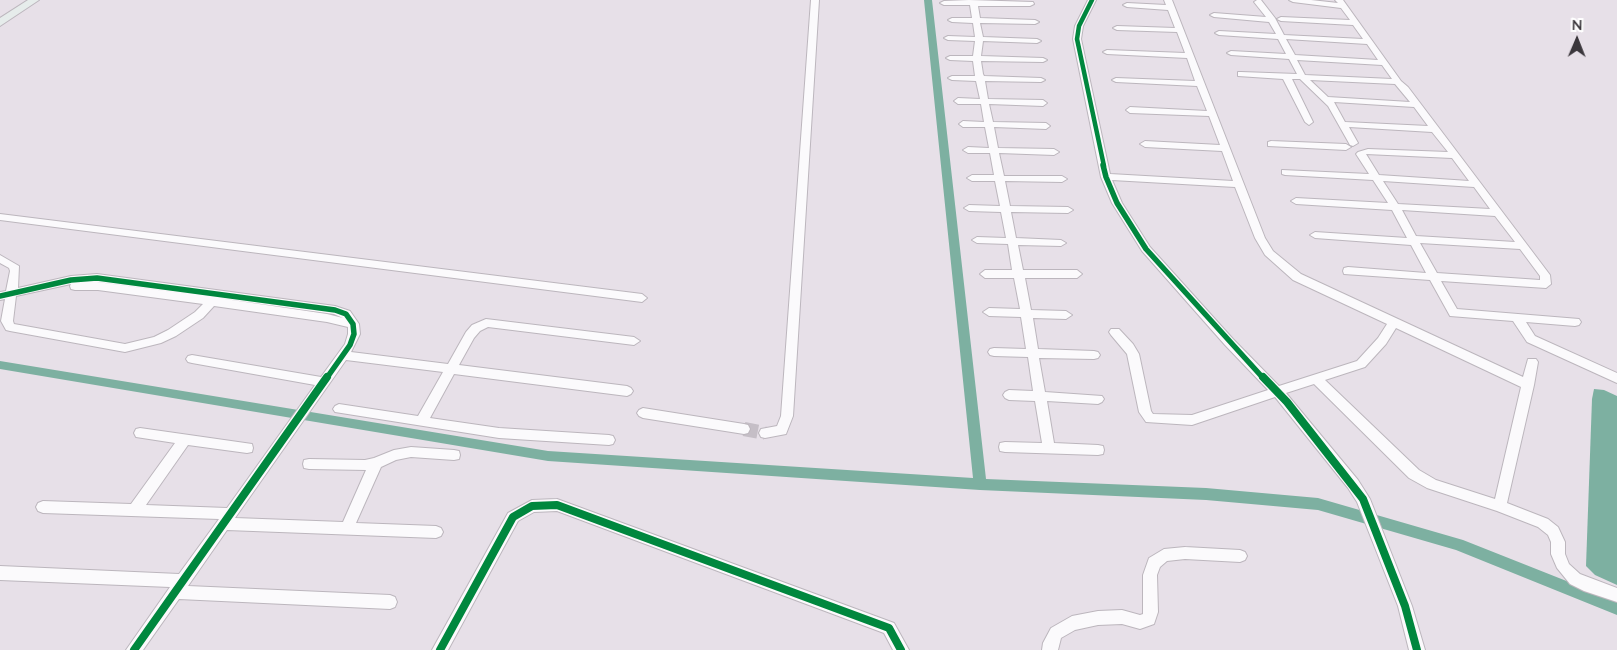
<!DOCTYPE html>
<html>
<head>
<meta charset="utf-8">
<style>
  body { margin:0 }
  #map { position:relative; width:1617px; height:650px; overflow:hidden; background:#e7e0e8; font-family:Lato,sans-serif }
  canvas { display:block }
  .north { position:absolute; left:1552px; top:15px; width:50px; height:50px; -webkit-text-stroke:4px #fff; paint-order:stroke; rotate:1deg; font-size:14px; font-weight:700; line-height:20px; text-align:center; color:#3b373c }
  .north::after { content:''; display:block; margin:auto; width:18px; height:22px; background:#3b373c; clip-path:polygon(50% 0,100% 100%,50% 72%,0 100%) }
</style>
</head>
<body>
<div id="map">
<canvas width="1617" height="650"></canvas>
<div class="north">N</div>
</div>
<script>
const g = document.querySelector('canvas').getContext('2d');
g.lineJoin = 'round';
function fillPath(path, color) { g.fillStyle = color; g.fill(path, 'evenodd'); }
const poly = rows => new Path2D(rows.map(r => 'M' + r).join(''));
function strokePath(path, color, width, dash) { g.strokeStyle = color; g.lineWidth = width; g.lineCap = dash ? 'butt' : 'round'; g.setLineDash(dash || []); g.stroke(path); }
const water = poly([
  [1594,389,1604,390,1617,396,1617,585,1595,575,1586,566,1592,399]
]);
const canal = poly([
  [924,0,932,0,986,479,1206,488,1318,498,1463,540,1617,601,1617,615,1456,550,1318,510,1206,500,980,490,548,461,0,369,0,361,548,451,973,478,924,0]
]);
const streetTunnel = poly([
  [744,429,765,433]
]);
const street = poly([
  [811,0,819,0,793,416,786,434,765,438,761,437,759,433,761,429,777,426,781,416,811,0],
  [969,0,1033,2,1034,4,1030,6,978,6,980,18,1035,20,1039,22,1035,24,980,23,983,37,1037,39,1041,41,1037,43,983,41,981,56,1043,58,1047,60,1043,62,981,61,983,74,984,76,1041,78,1045,80,1041,82,985,81,988,99,1043,100,1047,103,1043,106,989,104,993,122,1046,123,1050,126,1046,129,994,127,998,148,1054,149,1059,152,1054,155,999,153,1004,176,1062,176,1067,179,1062,182,1005,181,1010,206,1068,207,1073,210,1068,213,1011,212,1016,238,1061,240,1066,243,1061,246,1018,245,1023,270,1077,270,1082,274,1077,278,1025,278,1031,310,1066,311,1072,315,1066,319,1033,318,1038,349,1094,351,1098,352,1100,355,1098,358,1094,359,1039,358,1045,392,1102,396,1104,399,1102,402,1098,404,1047,401,1054,443,1098,445,1103,446,1104,450,1103,454,1098,455,1005,452,1000,451,999,447,1000,443,1005,442,1042,443,1035,401,1009,400,1005,398,1003,395,1005,392,1009,390,1033,391,1028,357,994,356,990,355,988,352,990,349,994,348,1026,349,1021,317,989,316,983,312,989,308,1020,309,1014,278,985,278,980,274,985,270,1012,270,1008,244,977,243,972,240,977,237,1006,238,1001,212,969,211,964,208,969,205,1000,206,995,181,972,181,967,178,972,175,994,175,990,153,968,153,963,150,968,147,989,148,985,127,963,127,959,124,963,121,984,122,981,104,958,104,954,101,958,98,980,99,976,81,952,80,948,78,952,76,975,76,973,61,950,60,946,58,950,56,973,56,975,41,948,40,944,38,948,36,975,37,973,23,952,22,948,20,952,18,972,18,970,5,944,5,940,3,944,1,969,0],
  [1088,0,1096,0,1083,26,1081,39,1110,174,1233,181,1222,151,1145,147,1140,144,1145,141,1220,145,1209,116,1130,113,1126,110,1130,107,1207,111,1197,86,1116,82,1112,80,1116,78,1195,81,1187,58,1107,54,1103,52,1107,50,1185,53,1177,32,1117,30,1113,28,1117,26,1175,28,1168,10,1127,7,1123,5,1127,3,1166,5,1164,0,1172,0,1265,238,1273,251,1301,274,1523,377,1528,359,1536,359,1538,362,1534,385,1507,503,1548,519,1558,527,1565,542,1565,554,1569,564,1580,574,1617,588,1617,602,1584,591,1570,584,1557,568,1551,554,1551,542,1548,535,1538,527,1497,511,1427,488,1409,478,1314,384,1286,393,1358,480,1370,499,1412,606,1425,650,1409,650,1398,606,1357,502,1348,488,1275,397,1192,425,1146,422,1139,412,1127,354,1111,335,1109,332,1111,329,1119,329,1133,344,1139,354,1151,411,1153,414,1192,415,1268,390,1225,345,1142,251,1112,203,1101,177,1073,39,1075,26,1088,0],
  [1112,180,1235,187,1255,238,1265,255,1293,280,1387,324,1378,338,1357,361,1279,386,1233,339,1150,247,1122,203,1112,180],
  [1396,328,1521,387,1495,499,1436,480,1419,470,1325,380,1365,367,1386,344,1396,328],
  [1257,0,1261,0,1275,18,1284,35,1363,39,1353,25,1281,21,1277,19,1281,17,1350,20,1341,8,1293,2,1289,0,1311,0,1338,3,1335,0,1343,0,1401,81,1408,87,1550,275,1551,284,1546,288,1441,281,1457,309,1579,319,1581,322,1579,325,1575,326,1526,322,1535,336,1617,373,1617,383,1527,342,1513,321,1450,316,1430,280,1344,274,1343,271,1344,268,1348,267,1426,273,1411,245,1315,238,1310,235,1315,232,1407,238,1392,210,1296,204,1291,201,1296,198,1388,203,1373,180,1285,175,1282,174,1282,170,1369,174,1356,154,1358,152,1368,149,1448,152,1432,132,1349,127,1358,143,1353,146,1350,145,1328,106,1300,79,1292,79,1313,122,1309,125,1305,122,1283,79,1238,76,1238,72,1241,72,1297,74,1289,59,1231,55,1227,53,1231,51,1286,54,1278,39,1219,35,1215,33,1219,31,1276,34,1269,22,1214,17,1210,15,1214,13,1266,17,1254,2,1257,0],
  [1286,39,1367,44,1378,60,1295,55,1286,39],
  [1297,60,1382,65,1392,79,1305,75,1297,60],
  [1310,80,1395,84,1410,102,1328,97,1310,80],
  [1334,102,1414,107,1428,126,1345,122,1334,102],
  [1366,154,1452,158,1469,181,1379,175,1366,154],
  [1383,181,1474,187,1490,209,1398,204,1383,181],
  [1402,210,1495,216,1515,242,1416,236,1402,210],
  [1420,243,1520,249,1540,276,1540,280,1437,273,1420,243],
  [1271,141,1346,144,1351,147,1346,150,1268,146,1268,142,1271,141],
  [0,214,642,294,647,298,642,302,0,220,0,214],
  [0,255,19,266,18,288,71,276,97,274,335,306,350,311,359,324,360,334,351,352,448,364,466,332,472,325,486,319,634,337,640,341,634,345,488,327,480,331,474,338,459,365,627,386,631,388,633,391,631,394,627,396,454,374,430,418,499,428,609,435,613,436,615,440,613,444,609,445,499,438,335,412,333,409,335,406,339,404,418,416,443,372,346,360,235,518,343,522,366,470,309,469,304,468,303,464,304,460,309,459,365,460,374,458,394,450,411,447,454,450,459,451,460,455,459,459,454,460,411,457,396,460,381,467,356,523,436,526,441,528,443,532,441,536,436,538,227,530,188,586,390,595,395,597,397,602,395,607,390,609,179,599,143,650,126,650,170,587,0,580,0,566,179,574,219,519,43,513,38,511,36,507,38,503,43,501,131,504,175,443,136,437,134,433,136,429,140,428,252,444,253,448,252,452,247,453,188,445,146,505,227,508,315,385,192,363,188,362,186,359,188,356,192,355,321,377,345,344,348,334,348,327,327,322,214,306,203,318,176,336,161,343,125,352,10,331,6,330,1,321,5,299,0,300,0,292,6,291,10,271,9,268,0,263,0,255],
  [89,282,97,282,211,297,98,282,89,282],
  [71,284,70,286,71,289,75,290,98,290,203,304,195,312,168,330,154,337,125,344,14,324,13,321,16,296,71,284],
  [218,298,334,314,343,318,327,314,218,298],
  [643,408,744,424,748,425,750,429,748,433,744,434,643,418,639,416,637,413,639,410,643,408],
  [557,499,894,623,909,650,893,650,884,633,557,511,534,512,518,521,448,650,432,650,508,513,532,500,557,499],
  [1185,547,1240,550,1245,552,1247,556,1245,560,1240,562,1185,559,1167,561,1160,567,1157,575,1158,612,1154,624,1140,629,1122,624,1098,625,1075,630,1061,638,1058,650,1042,650,1043,643,1051,628,1072,616,1098,611,1122,610,1140,615,1143,614,1143,575,1149,558,1164,549,1185,547]
]);
const secondary = poly([
  [28,0,39,0,0,26,0,18,28,0]
]);
const cyclewayFar2 = poly([
  [1092,0,1079,26,1077,39,1104,166]
]);
const cyclewayFar1 = poly([
  [1103,165,1106,177,1117,203,1146,249,1264,379],
  [0,296,71,280,97,278,335,310,346,314,353,324,354,334,350,345,326,379]
]);
const cycleway = poly([
  [1263,377,1287,402,1363,499,1405,606,1417,650],
  [134,650,327,377],
  [440,650,513,517,532,506,557,505,889,628,901,650]
]);
fillPath(water, '#7db0a1');
fillPath(canal, '#7db0a1');
strokePath(streetTunnel, '#c5bec6', 14, [14, 7]);
strokePath(street, '#bcb6bd', 2);
strokePath(secondary, '#bcb6bd', 2);
fillPath(street, '#fbfafc');
fillPath(secondary, '#e6eceb');
strokePath(cyclewayFar2, '#00873e', 4.5);
strokePath(cyclewayFar1, '#00873e', 5.5);
strokePath(cycleway, '#00873e', 8);
</script>
</body>
</html>
